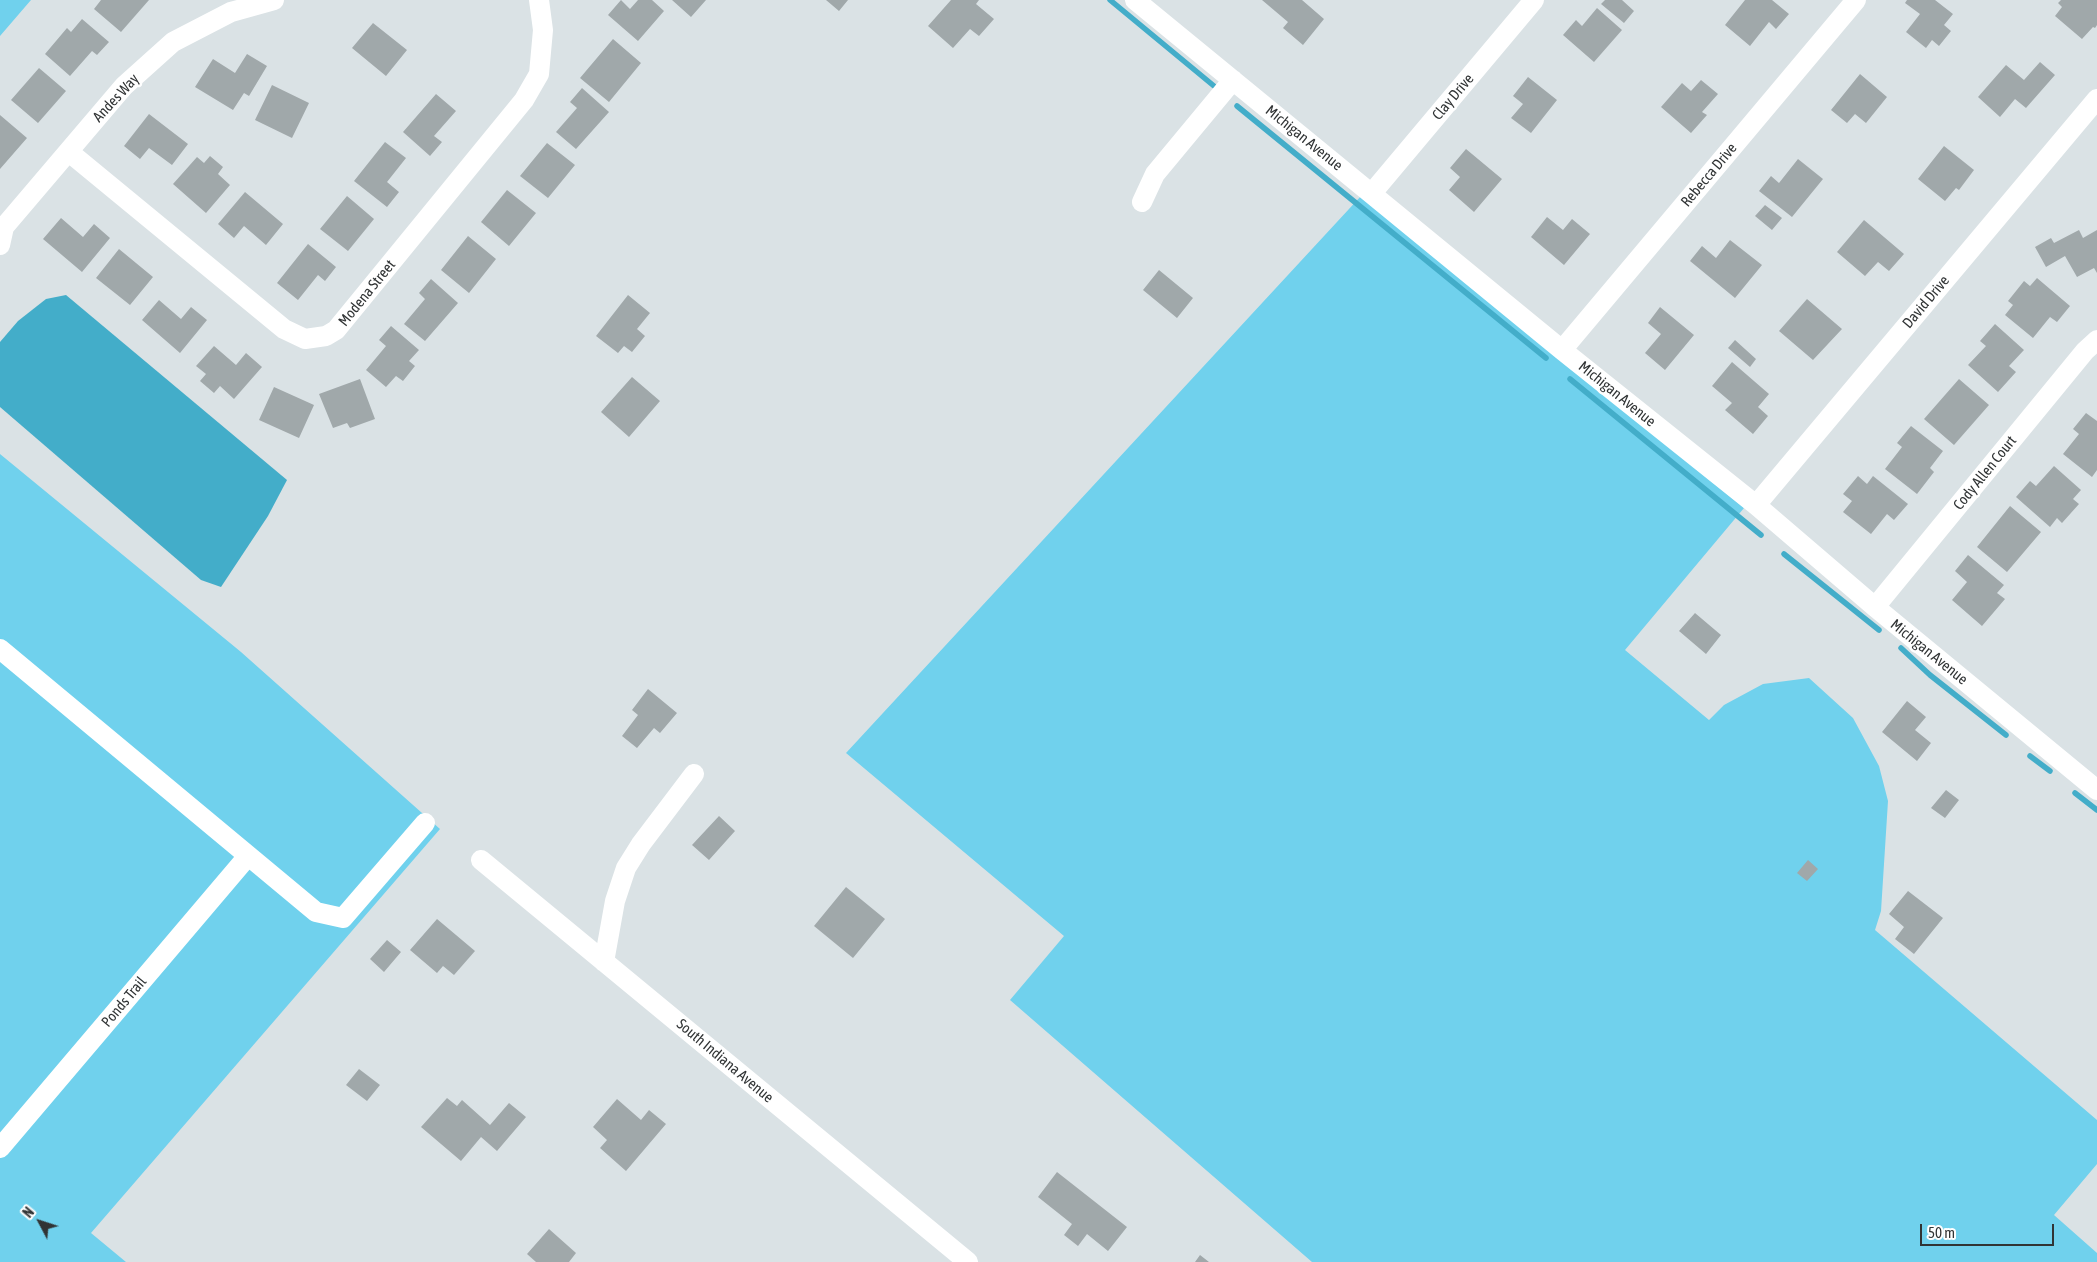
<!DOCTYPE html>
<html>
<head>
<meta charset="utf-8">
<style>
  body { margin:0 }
  #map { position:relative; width:2097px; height:1262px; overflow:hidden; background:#dae2e5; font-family:"Asap Condensed",sans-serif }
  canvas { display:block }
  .north { position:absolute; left:15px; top:1197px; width:50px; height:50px; -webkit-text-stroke:4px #fff; paint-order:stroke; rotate:310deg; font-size:14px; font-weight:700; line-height:20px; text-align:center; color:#313435 }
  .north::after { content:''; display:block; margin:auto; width:18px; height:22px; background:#313435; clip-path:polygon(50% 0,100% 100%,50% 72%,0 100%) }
  .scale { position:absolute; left:1920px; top:1224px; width:134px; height:22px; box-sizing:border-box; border:2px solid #313435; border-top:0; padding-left:6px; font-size:15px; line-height:18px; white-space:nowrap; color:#313435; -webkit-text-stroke:4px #fff; paint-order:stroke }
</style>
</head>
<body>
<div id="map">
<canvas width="2097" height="1262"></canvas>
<div class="north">N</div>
<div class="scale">50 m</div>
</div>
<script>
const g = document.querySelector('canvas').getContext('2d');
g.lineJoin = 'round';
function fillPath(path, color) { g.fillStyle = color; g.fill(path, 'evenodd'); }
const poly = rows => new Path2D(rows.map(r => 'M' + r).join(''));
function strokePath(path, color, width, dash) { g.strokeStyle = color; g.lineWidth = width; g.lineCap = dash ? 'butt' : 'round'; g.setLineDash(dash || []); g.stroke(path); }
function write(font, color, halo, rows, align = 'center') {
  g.font = font + ' "Asap Condensed",sans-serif'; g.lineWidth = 5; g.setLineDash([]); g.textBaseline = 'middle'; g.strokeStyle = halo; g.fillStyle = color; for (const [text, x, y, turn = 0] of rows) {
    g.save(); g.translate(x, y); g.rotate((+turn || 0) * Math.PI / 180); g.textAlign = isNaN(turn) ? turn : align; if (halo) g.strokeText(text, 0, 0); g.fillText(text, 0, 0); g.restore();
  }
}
const green = poly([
  [0,0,31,0,0,36],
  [1361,196,1744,508,1625,650,1709,720,1724,705,1763,684,1809,678,1853,718,1879,766,1888,801,1881,911,1875,930,2097,1120,2097,1164,2054,1215,2097,1253,2097,1262,1312,1262,1010,1000,1064,936,846,753],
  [0,454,241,652,440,829,91,1233,126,1262,0,1262]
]);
const water = poly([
  [66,295,287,480,268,516,221,587,201,580,0,407,0,342,18,321,46,299]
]);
const stream = poly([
  [1110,0,1214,86],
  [1237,106,1546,358],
  [1570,379,1761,535],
  [1784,554,1879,630],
  [1901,648,1930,675,2006,735],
  [2030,756,2050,771],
  [2075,793,2097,810]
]);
const building = poly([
  [101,0,149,0,121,32,94,9],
  [621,0,630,9,638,0,652,0,664,11,638,41,608,15],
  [672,0,706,0,691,17],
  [826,0,848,0,839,11],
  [951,0,979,0,976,4,994,19,979,36,970,29,953,48,928,26],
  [1262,0,1302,0,1324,19,1303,45,1283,28,1288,22],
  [1605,0,1622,0,1634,11,1624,23,1601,4],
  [1745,0,1772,0,1789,14,1776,29,1769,22,1750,46,1725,25],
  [1907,0,1935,0,1953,14,1944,25,1951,31,1939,46,1932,40,1926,48,1906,32,1920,14,1905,3],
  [2061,0,2097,0,2097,25,2095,28,2093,27,2082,39,2055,16,2062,7,2058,3],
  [1597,8,1622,30,1594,62,1563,35,1576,20,1582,26],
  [82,19,109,42,97,55,92,51,70,76,45,54,67,28,71,32],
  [373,23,407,50,386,76,352,48],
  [613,39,641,63,609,102,580,78],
  [247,54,267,66,249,96,244,93,233,110,195,87,213,59,235,73],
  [2040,62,2055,75,2026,108,2015,99,2000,117,1978,97,2006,65,2024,80],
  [39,68,66,91,38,123,11,100],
  [1860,74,1887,97,1866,123,1855,114,1847,123,1831,110],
  [1528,77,1557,100,1531,133,1511,118,1523,104,1513,96],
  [1701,80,1718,94,1702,112,1707,115,1691,133,1661,107,1682,83,1691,91],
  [272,85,309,103,292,138,255,120],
  [582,88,609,112,576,149,556,132,577,108,570,102],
  [436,94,456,111,434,136,442,142,430,156,403,132],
  [149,114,188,144,172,165,149,148,140,159,124,146],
  [0,115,27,138,0,169],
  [385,142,406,158,387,182,399,192,387,207,354,181],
  [547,143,575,165,548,198,520,176],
  [1944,146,1974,170,1959,190,1956,188,1945,201,1918,179],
  [1466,149,1502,179,1474,212,1449,190,1460,177,1450,168],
  [210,156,223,167,218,174,230,185,206,213,173,184,197,157,204,163],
  [1798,159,1823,179,1792,217,1759,191,1771,176,1779,183],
  [507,190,536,213,509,246,481,222],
  [245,192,283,224,266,245,244,226,234,238,218,224],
  [347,196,374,219,348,251,320,229],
  [1765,205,1782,218,1772,230,1755,216],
  [1547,217,1563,230,1572,219,1590,234,1564,265,1531,237],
  [61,218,83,237,94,224,110,238,82,272,43,239],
  [1864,220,1904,254,1889,271,1878,262,1865,276,1837,252],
  [2079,230,2083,238,2097,230,2097,273,2094,268,2077,277,2065,256,2046,267,2035,247,2051,238,2054,243],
  [468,236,496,259,469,293,441,270],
  [1730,240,1762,265,1735,298,1690,261,1702,246,1716,258],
  [308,244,336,267,325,281,318,275,298,300,277,283],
  [119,249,153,277,130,305,96,278],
  [1159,270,1193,298,1177,318,1143,290],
  [2037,278,2070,306,2057,322,2050,317,2033,338,2005,315,2013,305,2008,301,2024,281,2030,286],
  [431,279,458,303,425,341,404,324,425,299,419,293],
  [628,295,650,313,637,329,645,336,632,352,624,346,618,353,596,336],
  [1807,299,1842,329,1813,360,1779,331],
  [159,300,181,319,191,307,207,320,180,353,142,320],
  [1660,307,1694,335,1665,370,1645,353,1661,334,1648,323],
  [1995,324,2024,350,2009,366,2016,372,1998,392,1968,365,1986,346,1980,341],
  [391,326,419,350,409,361,415,366,403,381,396,376,386,387,366,370,386,346,379,340],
  [1735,340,1756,359,1750,367,1728,348],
  [214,346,236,365,246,353,262,367,234,399,220,386,214,393,200,381,206,374,196,366],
  [1732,362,1769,394,1758,407,1768,416,1753,434,1725,410,1732,403,1712,386],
  [632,377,660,401,629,437,601,412],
  [360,379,375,419,350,428,347,423,333,428,319,394],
  [1959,379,1989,405,1954,445,1924,419],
  [274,387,314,405,299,438,259,420],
  [2086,413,2097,421,2097,470,2092,477,2063,454,2079,434,2073,429],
  [1911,426,1943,451,1930,468,1934,472,1917,494,1885,469,1902,447,1897,443],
  [2054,466,2081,490,2073,499,2079,504,2062,523,2057,518,2050,527,2016,497,2030,481,2036,486],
  [1858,476,1867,484,1873,476,1908,504,1894,520,1887,514,1871,534,1843,512,1852,501,1843,494],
  [2010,506,2041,532,2007,572,1977,547],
  [1968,555,2004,585,1997,593,2005,599,1982,626,1952,600,1967,582,1955,571],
  [1695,613,1721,635,1706,654,1679,631],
  [648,689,677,713,660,733,654,728,637,748,622,736,638,715,632,710],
  [1907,701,1926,717,1915,730,1931,743,1917,761,1882,732],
  [1946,790,1959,800,1945,818,1931,808],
  [719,816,735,831,709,860,692,845],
  [1808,860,1818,869,1807,881,1797,873],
  [846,887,885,919,853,958,814,926],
  [1908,891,1943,918,1914,954,1895,939,1904,927,1889,914],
  [437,919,475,951,454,975,443,966,437,973,410,950],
  [387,940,401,952,384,972,370,959],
  [359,1069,380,1085,367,1101,346,1085],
  [447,1098,457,1106,462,1100,490,1125,509,1103,526,1117,497,1151,481,1137,461,1161,421,1127],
  [617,1099,641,1120,649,1110,666,1124,626,1171,600,1148,607,1140,593,1127],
  [1057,1172,1127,1227,1108,1251,1087,1234,1078,1246,1064,1235,1072,1224,1038,1197],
  [549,1229,576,1253,569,1262,536,1262,527,1254],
  [1200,1255,1209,1262,1195,1262]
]);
const minor = poly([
  [1135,0,1562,350,1756,505,1875,607,2097,790],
  [69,152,284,329,305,339,326,336,336,330,524,100,539,74,543,30,539,0],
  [1372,193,1534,0],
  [1142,202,1155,174,1233,80],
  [0,245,4,227,124,86,173,42,231,12,274,0],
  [1562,350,1856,0],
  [1756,505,2097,99],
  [1875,607,2085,351,2097,340],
  [0,649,316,912,343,918,425,823],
  [481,860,968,1262],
  [604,962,615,901,626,868,641,844,694,774],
  [0,1148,248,856]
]);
const streetNames = [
  ["Clay Drive",1453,97,-50],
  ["Andes Way",116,98,-47],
  ["Michigan Avenue",1304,138,39],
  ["Rebecca Drive",1709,175,-50],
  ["Modena Street",367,293,-51],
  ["David Drive",1926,302,-50],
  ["Michigan Avenue",1617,394,39],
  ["Cody Allen Court",1985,473,-51],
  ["Michigan Avenue",1929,652,39],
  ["Ponds Trail",124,1002,-50],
  ["South Indiana Avenue",725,1061,40]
];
fillPath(green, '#70d1ed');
fillPath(water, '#43adc9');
strokePath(stream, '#43adc9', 5.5);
fillPath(building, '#a0a8aa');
strokePath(minor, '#fff', 20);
write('15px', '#313435', '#fff', streetNames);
</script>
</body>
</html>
